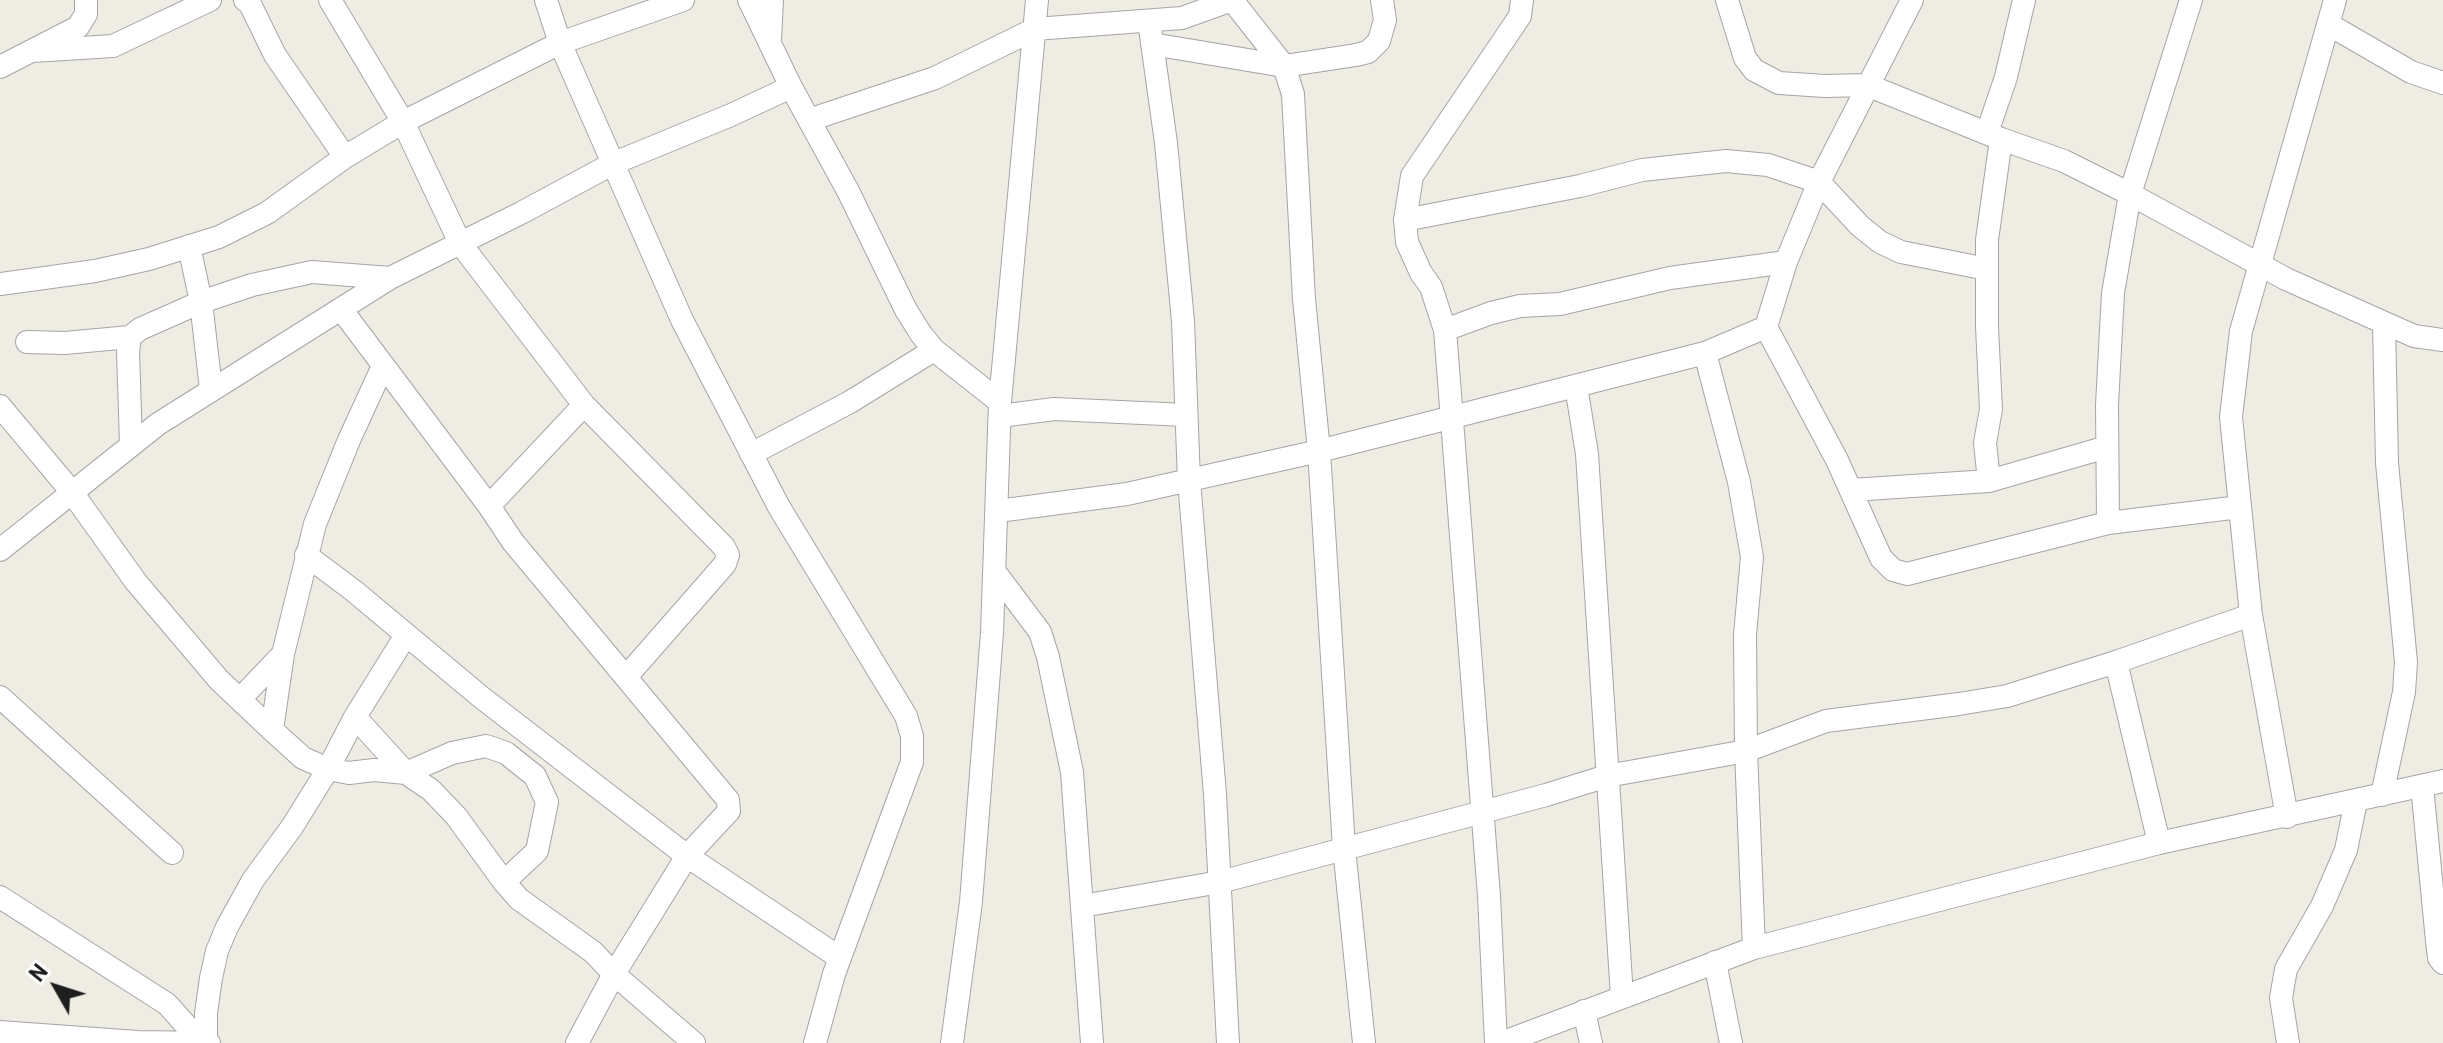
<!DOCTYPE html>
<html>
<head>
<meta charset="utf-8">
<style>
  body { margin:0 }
  #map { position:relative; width:2443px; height:1043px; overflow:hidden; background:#efece4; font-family:Barlow,sans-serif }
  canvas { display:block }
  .north { position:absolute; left:16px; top:947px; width:80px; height:80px; -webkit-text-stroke:6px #fff; paint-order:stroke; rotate:309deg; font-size:22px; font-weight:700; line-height:32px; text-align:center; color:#1e1e1e }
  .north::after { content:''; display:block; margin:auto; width:28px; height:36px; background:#1e1e1e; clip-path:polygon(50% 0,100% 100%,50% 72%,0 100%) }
</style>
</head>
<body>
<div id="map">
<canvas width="2443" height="1043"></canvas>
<div class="north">N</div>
</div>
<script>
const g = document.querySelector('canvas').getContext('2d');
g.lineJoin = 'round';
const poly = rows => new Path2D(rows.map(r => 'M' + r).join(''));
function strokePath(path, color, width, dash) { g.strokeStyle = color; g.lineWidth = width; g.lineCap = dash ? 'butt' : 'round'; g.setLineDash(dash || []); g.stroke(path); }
const minor = poly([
  [245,0,250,4,275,55,345,157],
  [330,0,403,122,460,243,584,405,724,547,728,555,725,564,626,677],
  [546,0,560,43,682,320,779,507,906,716,912,736,912,762,834,974,815,1043],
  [749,0,791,87,848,191,906,310,921,334,934,350,1000,402],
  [1232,0,1284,66,1293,94,1304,299,1319,451,1344,848,1364,1043],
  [1727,0,1745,58,1754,70,1779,83,1825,86,1867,85,2001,139,2064,161,2130,194,2286,279,2414,336,2443,340],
  [1912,0,1819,182,1786,262,1766,327,1837,460,1881,558,1893,570,1907,574,2108,523,2240,507],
  [1149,21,1166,143,1183,321,1189,481,1215,794,1228,1043],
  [2328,24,2411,72,2443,83],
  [770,39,772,0],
  [1152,44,1284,66,1356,55,1368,52,1379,41,1385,20,1382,0],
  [32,51,113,46,210,0],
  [0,67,78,27,86,14,86,0],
  [809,120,935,78,1035,29,1182,18,1232,0],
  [1987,133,2006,77,2024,0],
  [1405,220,1580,186,1642,170,1726,161,1768,165,1819,182,1860,226,1880,242,1901,252,1987,269],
  [189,246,201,302,211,389],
  [0,284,95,271,149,259,219,237,267,213,345,157,403,122,560,43,683,0],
  [341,309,489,506,513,542,728,800,729,811,687,856,614,974,577,1043],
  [1445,330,1491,313,1520,306,1560,304,1670,278,1786,262],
  [130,337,128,352,131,444],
  [27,342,65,343,130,337,140,329,201,302,252,285,312,272,390,278],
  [1705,353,1739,482,1752,557,1745,635,1746,751,1754,948],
  [1576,386,1587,454,1622,997],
  [0,406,71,491,136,582,219,680,272,730,303,758,328,769,349,773,374,770,406,773,431,790,456,816,504,882,519,899,593,952,614,974,694,1043],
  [1000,416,1054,409,1186,415],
  [751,454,850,402,934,350],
  [1989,481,1985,443,1991,409,1987,327,1987,240,2001,139],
  [1851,490,1989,481,2107,447],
  [489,506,584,405],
  [998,511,1127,494,1319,451,1705,353,1766,327],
  [2108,523,2107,405,2113,293,2130,194,2191,0],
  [0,550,158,424,390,278,521,213,612,164,731,115,791,87],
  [306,555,354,591,481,697,687,856,840,958],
  [995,572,1040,632,1048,657,1072,772,1092,1043],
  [2116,662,2159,843],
  [0,697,172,853],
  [240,699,283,654],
  [355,717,406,773,452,753,486,746,506,753,535,776,547,802,537,851,504,882],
  [272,730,283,654,315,524,349,440,383,366],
  [2422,786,2437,941,2439,958,2443,963],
  [2382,795,2404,692,2406,662,2387,463,2384,324],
  [2287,817,2251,615,2231,417,2241,331,2335,0],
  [0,897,167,1004,201,1042],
  [1082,906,1220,882,1546,795,1607,776,1746,751,1826,721,1959,704,2007,696,2116,662,2251,615],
  [1715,962,1731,1043],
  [1584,1011,1591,1043],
  [0,1032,137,1042,209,1043],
  [206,1043,206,1013,211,978,217,951,227,927,253,880,292,827,328,769,355,717,406,635],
  [952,1043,971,902,992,633,1000,402,1037,0],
  [1496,1043,1489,896,1445,330,1431,287,1421,273,1407,242,1405,220,1412,176,1520,16,1522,0],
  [1501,1043,1754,948,2159,843,2443,781],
  [2288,1043,2281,998,2286,969,2322,906,2346,850,2356,801]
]);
strokePath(minor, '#a5a5a5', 24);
strokePath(minor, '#fff', 22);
</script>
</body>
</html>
